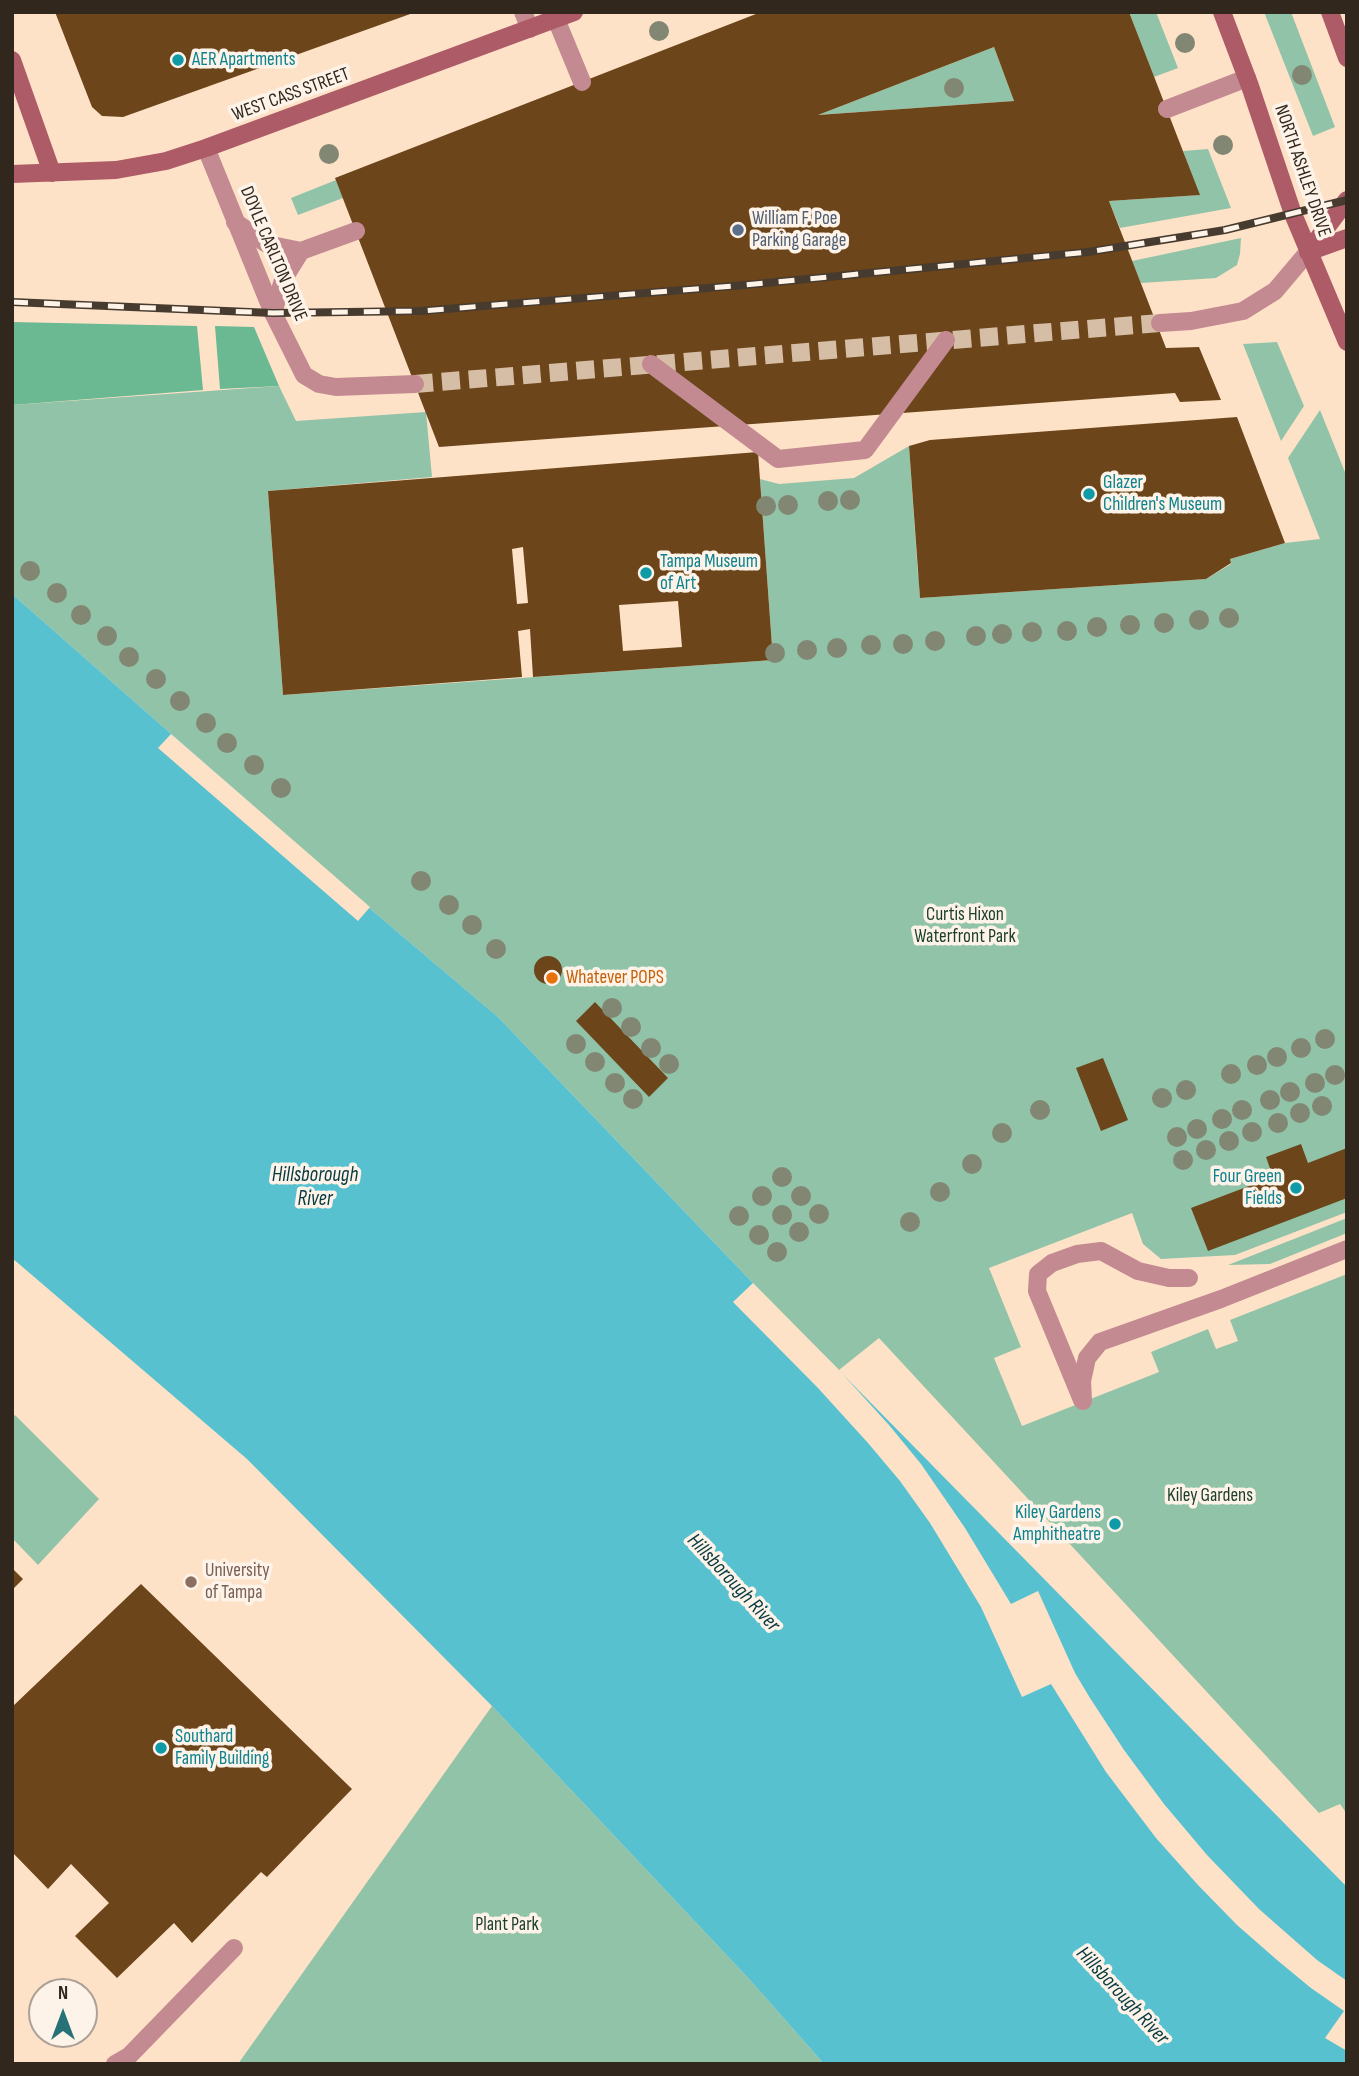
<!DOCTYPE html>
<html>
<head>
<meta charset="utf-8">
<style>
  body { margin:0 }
  #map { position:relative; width:1359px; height:2076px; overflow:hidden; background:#fee2c8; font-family:"Sofia Sans Condensed",sans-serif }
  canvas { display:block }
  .frame { position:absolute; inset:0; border:14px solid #31271d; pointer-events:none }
  .north { position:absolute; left:28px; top:1978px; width:70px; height:70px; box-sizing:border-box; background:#fef3e8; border:2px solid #aca197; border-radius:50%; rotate:0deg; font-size:19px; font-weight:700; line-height:28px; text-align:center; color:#31271d }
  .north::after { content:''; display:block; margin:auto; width:24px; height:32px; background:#277277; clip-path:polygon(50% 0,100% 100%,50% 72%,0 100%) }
</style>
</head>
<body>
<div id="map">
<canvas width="1359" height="2076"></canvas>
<div class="frame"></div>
<div class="north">N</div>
</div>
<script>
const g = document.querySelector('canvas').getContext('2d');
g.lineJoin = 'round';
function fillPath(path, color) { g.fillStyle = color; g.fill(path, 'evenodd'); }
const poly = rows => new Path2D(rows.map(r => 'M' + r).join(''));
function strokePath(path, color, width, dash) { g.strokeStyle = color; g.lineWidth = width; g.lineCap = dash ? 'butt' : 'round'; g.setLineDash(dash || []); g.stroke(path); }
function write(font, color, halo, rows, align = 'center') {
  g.font = font + ' "Sofia Sans Condensed",sans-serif'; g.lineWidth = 7; g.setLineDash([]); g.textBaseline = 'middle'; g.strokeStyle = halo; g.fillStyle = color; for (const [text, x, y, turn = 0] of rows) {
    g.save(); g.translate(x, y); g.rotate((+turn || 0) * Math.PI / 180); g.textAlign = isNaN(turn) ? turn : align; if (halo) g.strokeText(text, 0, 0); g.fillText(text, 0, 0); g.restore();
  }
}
const green = poly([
  [1129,12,1156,12,1178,68,1154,77],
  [1264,12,1291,12,1335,127,1313,136],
  [994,47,1014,101,818,115],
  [1208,149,1231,208,1120,228,1109,201,1199,195,1183,151],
  [336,180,343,198,298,215,291,198],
  [1241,238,1240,254,1237,265,1216,278,1141,283,1132,261],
  [1277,342,1304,406,1281,441,1243,344],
  [279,386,296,421,426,412,432,477,268,491,283,695,773,660,760,479,779,484,854,478,909,446,918,575,922,585,919,585,920,598,1206,579,1231,564,1230,559,1285,543,1320,539,1288,458,1320,410,1347,477,1347,1212,1235,1255,1161,1259,1143,1244,1132,1213,989,1268,1021,1347,994,1358,1022,1426,1159,1372,1151,1352,1208,1329,1216,1349,1238,1341,1230,1320,1347,1274,1347,1814,1340,1804,1319,1813,879,1338,839,1370,753,1283,498,1017,374,912,12,594,12,405],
  [1347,1218,1347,1233,1270,1264,1228,1265],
  [15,1415,99,1499,38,1565,12,1538,12,1418],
  [492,1706,750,1980,824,2064,238,2064]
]);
const forest = poly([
  [12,322,197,326,203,390,12,405],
  [215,326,254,327,279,386,220,389]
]);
const water = poly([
  [12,594,374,912,498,1017,753,1283,1347,1887,1347,2064,824,2064,750,1980,492,1706,247,1459,12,1258]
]);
const pier = poly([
  [171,734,370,907,358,921,158,748],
  [753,1283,839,1370,889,1425,921,1464,965,1528,1011,1604,1038,1591,1075,1673,1090,1698,1124,1750,1164,1804,1207,1855,1259,1909,1317,1960,1347,1981,1347,2051,1325,2038,1344,2011,1311,1988,1277,1960,1237,1925,1198,1885,1156,1838,1106,1772,1051,1684,1022,1697,981,1607,930,1523,900,1481,868,1443,818,1388,733,1302]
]);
const building = poly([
  [55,12,412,12,413,13,123,117,102,116,92,107],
  [761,12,1129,12,1200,195,1109,201,1166,348,1199,347,1221,400,1180,402,1175,393,439,447,335,178],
  [994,47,1014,101,818,115],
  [1237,417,1285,543,1230,559,1231,563,1206,579,920,598,909,446,930,440],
  [758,452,773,660,533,677,530,629,518,631,522,677,283,695,268,491],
  [523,547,528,603,517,604,512,549],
  [678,601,682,647,623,651,619,605],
  '534 970a14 14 0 1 1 28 0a14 14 0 1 1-28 0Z',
  [595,1002,668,1078,649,1097,576,1021],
  [1103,1058,1128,1120,1101,1131,1076,1068],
  [1301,1144,1308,1163,1347,1148,1347,1198,1208,1251,1191,1208,1273,1177,1266,1157],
  [12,1568,23,1579,12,1590],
  [141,1584,352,1789,267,1877,261,1872,192,1943,174,1923,117,1978,75,1936,109,1903,71,1864,48,1889,12,1852,12,1707]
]);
const streetTunnel = poly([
  [415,384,1160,323]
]);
const lane = poly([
  [556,19,582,82],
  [1167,109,1247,78],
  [235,222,267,244,301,251,356,231],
  [273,313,283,280,301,251],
  [651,364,778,459,865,450,946,340],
  [1082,1400,1037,1291,1038,1274,1052,1263,1077,1254,1101,1251,1138,1271,1169,1278,1189,1278],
  [115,2064,129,2056,234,1948]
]);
const street = poly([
  [523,12,530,29],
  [206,148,273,313,304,375,319,384,336,387,415,384],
  [1160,323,1191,321,1243,311,1275,291,1308,252],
  [1083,1401,1082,1381,1087,1358,1100,1342,1221,1299,1347,1249]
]);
const secondary = poly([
  [1222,12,1250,86,1293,214,1347,342],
  [1330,12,1347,58],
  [12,60,52,173],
  [12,174,116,170,166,161,206,148,574,12],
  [1308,252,1347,200],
  [1308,252,1347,238]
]);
const rail = poly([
  [12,302,273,313,421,311,745,285,1088,252,1225,230,1347,200]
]);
const trees = [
  [659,31],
  [1185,43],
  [1302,75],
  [954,88],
  [1223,145],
  [329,154],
  [850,500],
  [828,501],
  [788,505],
  [766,506],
  [30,571],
  [57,593],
  [81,615],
  [1229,618],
  [1199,620],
  [1164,623],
  [1130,625],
  [1097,627],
  [1067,631],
  [1032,632],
  [1002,634],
  [107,636],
  [976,636],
  [935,641],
  [903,644],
  [871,645],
  [837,648],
  [807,650],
  [775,653],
  [129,657],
  [156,679],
  [180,701],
  [206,723],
  [227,743],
  [254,765],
  [281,788],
  [421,881],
  [449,905],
  [472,925],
  [496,949],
  [612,1008],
  [631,1027],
  [1325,1039],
  [576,1044],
  [651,1048],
  [1301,1048],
  [1277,1057],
  [595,1062],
  [669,1064],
  [1257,1065],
  [1231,1074],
  [1335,1075],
  [615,1083],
  [1315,1083],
  [1186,1090],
  [1290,1092],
  [1162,1098],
  [633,1099],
  [1270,1100],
  [1322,1106],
  [1040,1110],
  [1242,1110],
  [1300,1113],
  [1222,1119],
  [1278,1123],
  [1197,1129],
  [1252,1132],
  [1002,1133],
  [1177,1137],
  [1229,1141],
  [1206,1150],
  [1183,1160],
  [972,1164],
  [782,1177],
  [940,1192],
  [762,1196],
  [801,1196],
  [819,1214],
  [782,1215],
  [739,1216],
  [910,1222],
  [799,1232],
  [759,1235],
  [777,1252]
];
const markers = [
  [178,60,7,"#0f9aa8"],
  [738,230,7,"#5c6f8a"],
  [1089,494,7,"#0f9aa8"],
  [646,573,7,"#0f9aa8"],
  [552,978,7,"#e8710a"],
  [1296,1188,7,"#0f9aa8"],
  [1115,1524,7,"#0f9aa8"],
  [191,1582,7,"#8d6e63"],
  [161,1748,7,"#0f9aa8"]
];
const cultureNames = [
  ["AER Apartments",192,60],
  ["Glazer",1103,483],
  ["Children's Museum",1103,505],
  ["Tampa Museum",660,562],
  ["of Art",660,584],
  ["Four Green",1282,1177,"right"],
  ["Fields",1282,1199,"right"],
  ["Kiley Gardens",1101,1513,"right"],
  ["Amphitheatre",1101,1535,"right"],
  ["Southard",175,1737],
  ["Family Building",175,1759]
];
const streetNames = [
  ["WEST CASS STREET",291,95,-20],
  ["NORTH ASHLEY DRIVE",1302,171,71],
  ["DOYLE CARLTON DRIVE",273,254,67]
];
const serviceNames = [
  ["William F. Poe",752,219],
  ["Parking Garage",752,241]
];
const parkNames = [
  ["Curtis Hixon",965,915],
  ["Waterfront Park",965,937],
  ["Kiley Gardens",1210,1496],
  ["Plant Park",507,1925]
];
const foodNames = [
  ["Whatever POPS",566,978]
];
const educationNames = [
  ["University",205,1571],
  ["of Tampa",205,1593]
];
const waterNames = [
  ["Hillsborough",315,1176],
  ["River",315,1200],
  ["Hillsborough River",733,1583,47],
  ["Hillsborough River",1122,1996,47]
];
fillPath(green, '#91c3a8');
fillPath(forest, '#6ab992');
fillPath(water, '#58c1cf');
fillPath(pier, '#fee2c8');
fillPath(building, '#6c451a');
strokePath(streetTunnel, '#d5bda6', 18, [18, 9]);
strokePath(lane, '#c48a91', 18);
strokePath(street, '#c48a91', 18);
strokePath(secondary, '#ae5b68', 18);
strokePath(rail, '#473b2f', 8);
strokePath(rail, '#fef3e8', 5, [16]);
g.fillStyle = '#818772';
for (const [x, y] of trees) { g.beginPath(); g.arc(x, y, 10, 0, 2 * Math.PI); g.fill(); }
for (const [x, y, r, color] of markers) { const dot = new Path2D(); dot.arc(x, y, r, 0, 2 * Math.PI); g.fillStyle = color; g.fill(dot); strokePath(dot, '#fef3e8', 2.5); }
write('19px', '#0d838f', '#fef3e8', cultureNames, 'left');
write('19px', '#31271d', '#fef3e8', streetNames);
write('19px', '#4e5e75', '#fef3e8', serviceNames, 'left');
write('19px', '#1a3d2c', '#fef3e8', parkNames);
write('19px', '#c56008', '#fef3e8', foodNames, 'left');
write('19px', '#785e54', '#fef3e8', educationNames, 'left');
write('italic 21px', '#063a40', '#fef3e8', waterNames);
</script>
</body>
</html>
